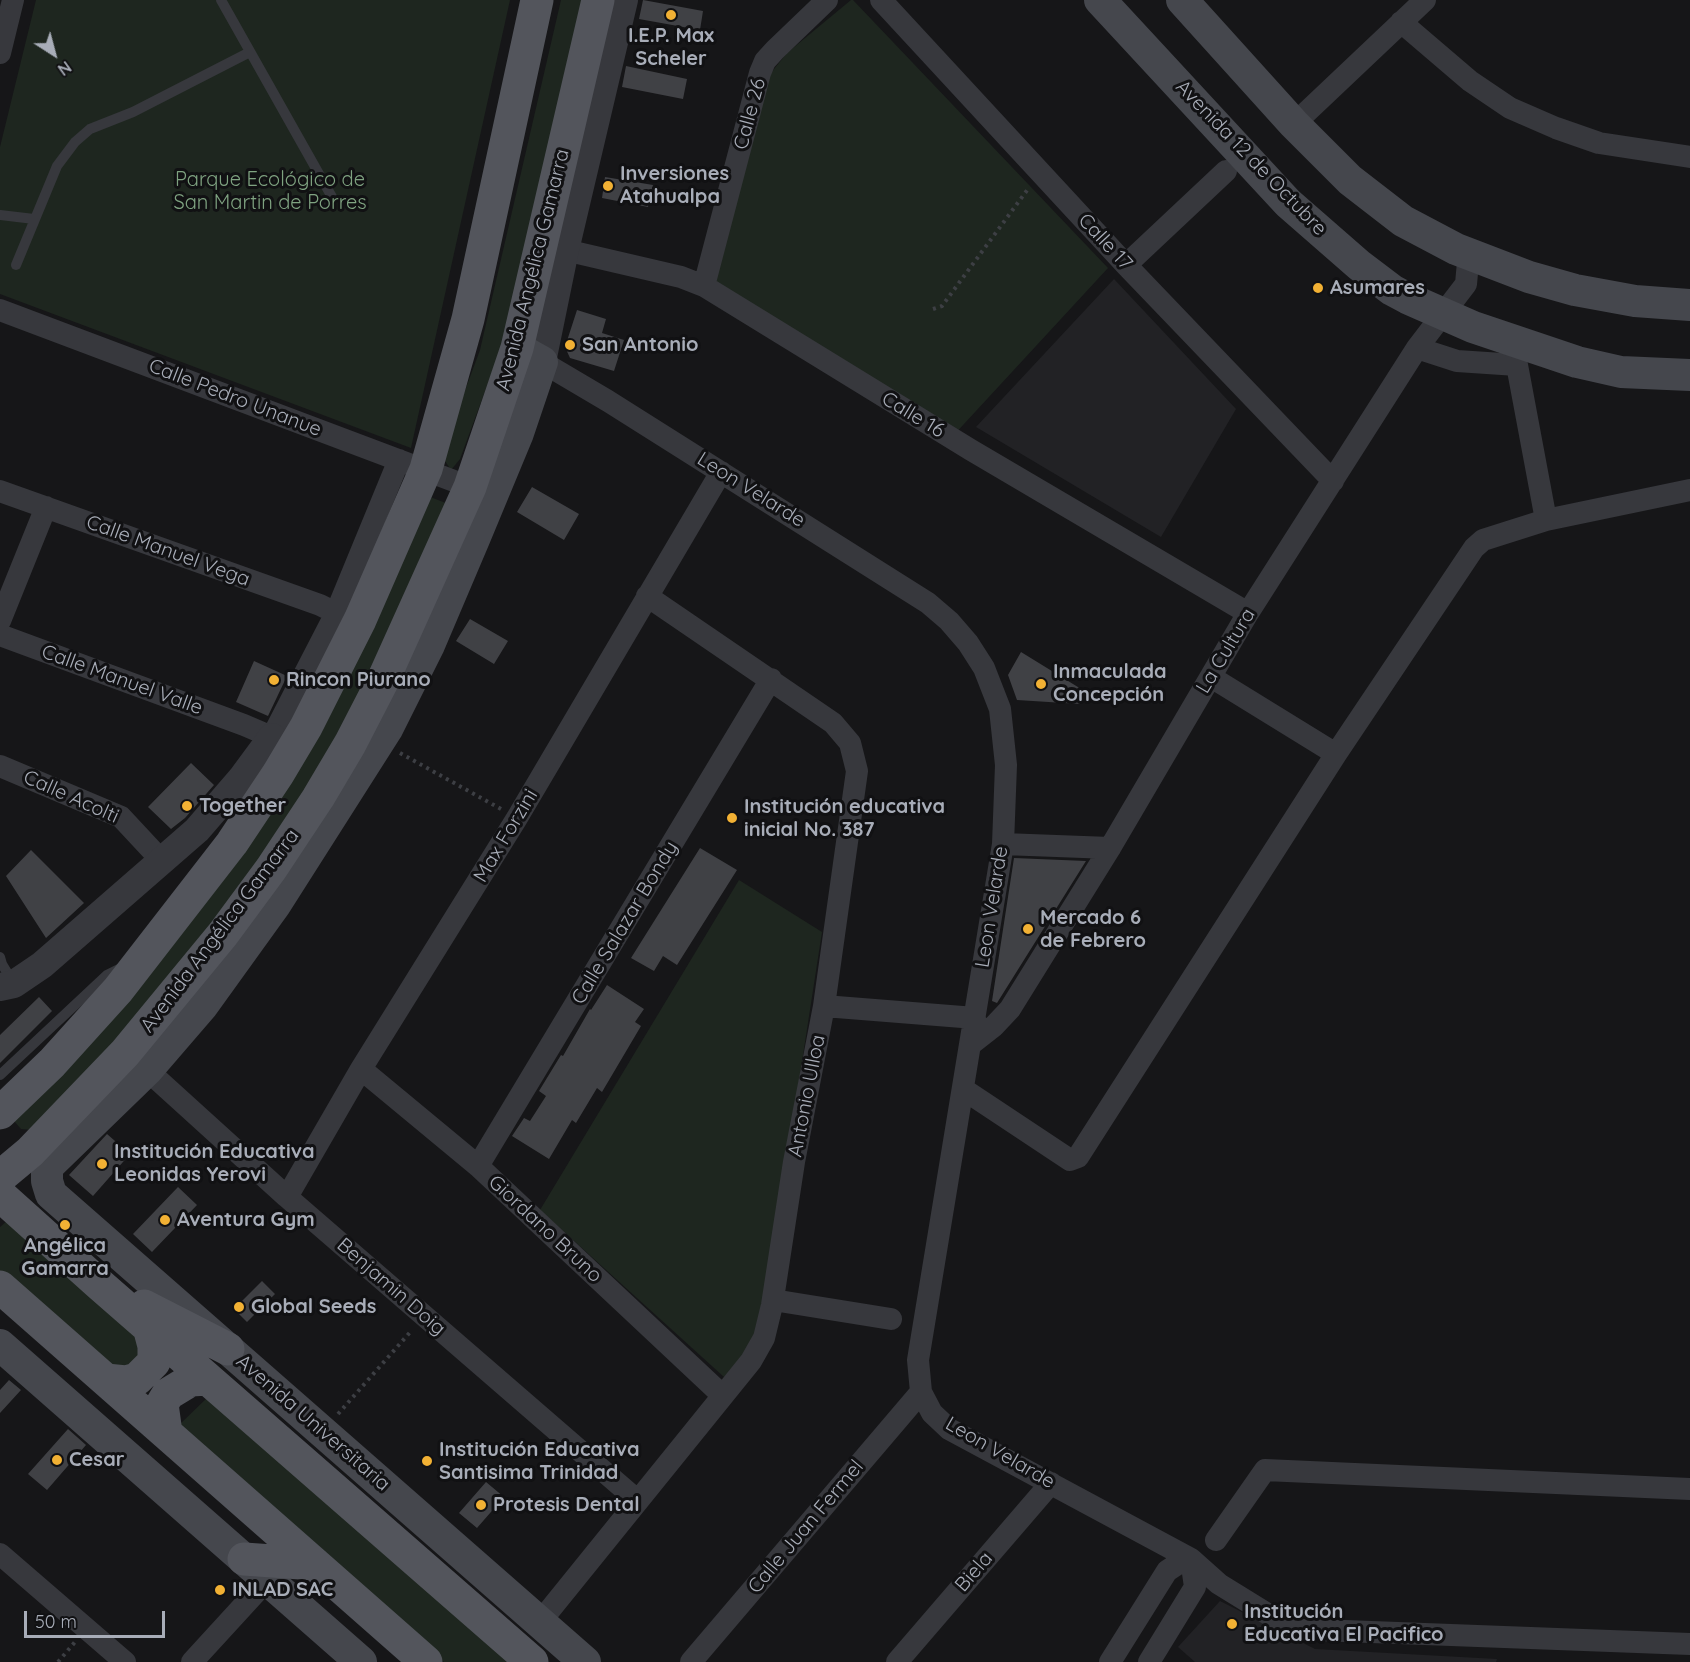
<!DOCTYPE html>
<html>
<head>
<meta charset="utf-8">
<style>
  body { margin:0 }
  #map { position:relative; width:1690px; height:1662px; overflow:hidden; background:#161618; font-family:Quicksand,sans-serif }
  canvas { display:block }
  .north { position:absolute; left:24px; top:24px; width:60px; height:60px; -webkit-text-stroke:4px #111113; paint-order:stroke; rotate:144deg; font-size:16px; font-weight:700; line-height:24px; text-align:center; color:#a8adb8 }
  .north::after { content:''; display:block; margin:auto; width:21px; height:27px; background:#a8adb8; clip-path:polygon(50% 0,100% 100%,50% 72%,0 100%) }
  .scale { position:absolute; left:24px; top:1611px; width:141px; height:27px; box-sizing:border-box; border:3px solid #a8adb8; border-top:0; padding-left:8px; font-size:18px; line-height:21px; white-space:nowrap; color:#a8adb8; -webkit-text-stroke:4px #111113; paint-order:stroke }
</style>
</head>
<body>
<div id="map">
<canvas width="1690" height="1662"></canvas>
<div class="north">N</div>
<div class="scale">50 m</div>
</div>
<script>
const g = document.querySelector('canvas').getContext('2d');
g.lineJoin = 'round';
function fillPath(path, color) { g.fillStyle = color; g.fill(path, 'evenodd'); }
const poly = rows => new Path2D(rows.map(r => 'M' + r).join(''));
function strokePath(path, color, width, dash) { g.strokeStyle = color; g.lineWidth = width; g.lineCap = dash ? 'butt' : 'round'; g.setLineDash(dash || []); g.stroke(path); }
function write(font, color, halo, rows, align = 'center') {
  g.font = font + ' Quicksand,sans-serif'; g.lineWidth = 6; g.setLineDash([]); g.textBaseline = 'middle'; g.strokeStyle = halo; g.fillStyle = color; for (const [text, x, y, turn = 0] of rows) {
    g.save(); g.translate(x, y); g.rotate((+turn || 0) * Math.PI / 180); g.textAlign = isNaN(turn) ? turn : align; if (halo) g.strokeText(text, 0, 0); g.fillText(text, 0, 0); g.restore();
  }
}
const built = poly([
  [1114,279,1236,409,1161,537,976,427],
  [1220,1601,1315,1649,1497,1659,1496,1662,1195,1662,1178,1647]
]);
const green = poly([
  [36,0,510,0,411,448,0,294,0,147],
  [561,0,586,0,502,345,460,459,451,470,441,455,480,350],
  [851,0,853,0,1108,268,952,437,712,289,766,79,787,53],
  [425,495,451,505,339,746,183,969,33,1130,21,1129,14,1121,138,977],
  [739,880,822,932,765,1301,757,1333,745,1358,724,1377,540,1210],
  [7,1221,137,1337,141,1354,128,1369,103,1364,0,1274,0,1227],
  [210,1395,514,1662,444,1662,176,1428]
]);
const building = poly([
  [643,0,703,11,700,30,639,19],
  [626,66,687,79,683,99,622,87],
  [605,177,653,185,648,207,602,198],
  [577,310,606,319,602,333,624,340,614,371,570,358,565,347],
  [532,487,579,514,564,540,517,512],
  [470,619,508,641,494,664,456,641],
  [1021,652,1086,692,1080,704,1017,700,1008,675],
  [254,661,287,676,268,716,236,702],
  [191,763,214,785,185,818,171,829,148,807],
  [700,848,737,870,677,965,663,956,654,971,631,958],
  [31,850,84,903,46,938,6,876],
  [1014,858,1086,861,997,1003,992,1001],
  [607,985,644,1009,635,1022,641,1026,602,1092,597,1088,576,1123,572,1120,549,1159,512,1136,524,1118,530,1121,546,1096,539,1091,561,1055,563,1056,590,1009,591,1010],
  [39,997,52,1011,0,1063,0,1035],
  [107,1134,130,1154,93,1196,69,1175],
  [178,1187,197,1205,152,1252,133,1234],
  [262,1281,275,1294,247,1322,234,1309],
  [9,1380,21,1390,0,1413,0,1390],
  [68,1429,86,1445,47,1490,28,1474],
  [486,1482,504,1497,477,1528,459,1513]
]);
const path = poly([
  [933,309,942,306,1028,189],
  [400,753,501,809],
  [338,1414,412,1330],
  [58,1662,75,1642]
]);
const service = poly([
  [221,0,332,197],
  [0,215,34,219],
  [16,265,57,166,75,142,90,129,133,112,250,52],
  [0,957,2,964,14,984],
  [0,1075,107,975,121,968]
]);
const minor = poly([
  [881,0,1126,265,1333,481],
  [1401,22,1470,81,1510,108,1556,128,1599,143,1690,157],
  [0,53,13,0],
  [1294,124,1425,0],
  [565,250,681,277,704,286,971,450,1248,613],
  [1126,265,1226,171],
  [704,286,760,73,765,61,775,50,827,0],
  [0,310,470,487],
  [542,362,608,401,928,603,949,621,968,643,984,668,1000,709,1006,765,1003,844,918,1360,921,1392,932,1413,949,1429,1191,1559,1219,1584,1292,1629,1690,1644],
  [0,491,320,605,336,613],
  [1546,520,1690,490],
  [0,621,46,507],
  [0,635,244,725,272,737,336,613,399,460],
  [1211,677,1336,754],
  [0,766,121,817,162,861],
  [1003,844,1110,848],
  [824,1006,975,1018],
  [971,1044,994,1026,1010,1009,1110,848,1248,613,1417,348,1466,284,1468,262,1467,253],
  [361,1069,478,1166,722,1395],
  [147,1070,287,1197,638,1501],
  [963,1089,1070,1160,1078,1157,1336,754,1474,548,1483,540,1546,520,1517,365,1457,361,1417,348],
  [478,1166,771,679],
  [287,1197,361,1069,517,818,721,472],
  [773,1300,891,1319],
  [1216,1540,1265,1470,1690,1489],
  [0,1554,125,1662],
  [540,1622,751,1361,764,1338,772,1305,794,1162,824,1006,857,771,850,743,833,723,647,596],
  [192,1662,268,1579],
  [691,1662,921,1392],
  [897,1662,1051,1483],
  [1110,1662,1167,1571,1179,1563,1191,1559],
  [1149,1662,1195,1587,1191,1559]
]);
const tertiary = poly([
  [542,362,565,250,624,0],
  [0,987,14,984,42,965,197,830,241,779,272,737]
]);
const secondary = poly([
  [1100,0,1288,203,1359,265,1392,290,1407,298,1473,327,1577,362,1621,372,1690,375],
  [1182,0,1294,124,1350,180,1403,221,1456,249,1529,277,1575,290,1635,301,1690,305],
  [517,348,542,362,518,433,474,539,429,645,387,729,275,905,203,1005,147,1070,47,1167,47,1181,51,1194,585,1662],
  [0,1345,361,1662]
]);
const primary = poly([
  [0,1113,52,1063,118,990,232,843,278,774,306,727,360,620,426,469,468,319,537,0],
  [0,1177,30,1152,125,1053,223,934,271,869,318,798,350,744,383,680,470,487,517,348,598,0],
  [0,1195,99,1284,532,1662],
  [0,1287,426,1662],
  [144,1306,228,1349],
  [106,1380,126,1382,137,1379,154,1362,154,1346,149,1327],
  [166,1433,162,1404,168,1394,191,1380,208,1379],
  [244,1559,315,1564]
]);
const markers = [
  [671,15,6,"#f2b134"],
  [608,186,6,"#f2b134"],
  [1318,288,6,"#f2b134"],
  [570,345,6,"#f2b134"],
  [274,680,6,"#f2b134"],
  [1041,684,6,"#f2b134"],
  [187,806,6,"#f2b134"],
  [732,818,6,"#f2b134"],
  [1028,929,6,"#f2b134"],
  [102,1164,6,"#f2b134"],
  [165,1220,6,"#f2b134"],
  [65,1225,6,"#f2b134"],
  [239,1307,6,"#f2b134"],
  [57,1460,6,"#f2b134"],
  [427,1461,6,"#f2b134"],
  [481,1505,6,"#f2b134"],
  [220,1590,6,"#f2b134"],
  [1232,1624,6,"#f2b134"]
];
const poiNames = [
  ["I.E.P. Max",671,36,"center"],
  ["Scheler",671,59,"center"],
  ["Inversiones",620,174],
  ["Atahualpa",620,197],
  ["Asumares",1330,288],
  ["San Antonio",582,345],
  ["Inmaculada",1053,672],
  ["Concepción",1053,695],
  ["Rincon Piurano",286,680],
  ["Together",199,806],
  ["Institución educativa",744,807],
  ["inicial No. 387",744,830],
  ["Mercado 6",1040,918],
  ["de Febrero",1040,941],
  ["Institución Educativa",114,1152],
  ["Leonidas Yerovi",114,1175],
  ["Aventura Gym",177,1220],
  ["Angélica",65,1246,"center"],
  ["Gamarra",65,1269,"center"],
  ["Global Seeds",251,1307],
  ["Institución Educativa",439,1450],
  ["Santisima Trinidad",439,1473],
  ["Cesar",69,1460],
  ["Protesis Dental",493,1505],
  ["INLAD SAC",232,1590],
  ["Institución",1244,1612],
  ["Educativa El Pacifico",1244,1635]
];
const streetNames = [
  ["Calle 26",750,114,-75],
  ["Avenida 12 de Octubre",1251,158,46],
  ["Calle 17",1105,242,47],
  ["Avenida Angélica Gamarra",533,270,-76],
  ["Calle Pedro Unanue",235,398,21],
  ["Calle 16",913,415,31],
  ["Leon Velarde",751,490,32],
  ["Calle Manuel Vega",168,551,20],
  ["La Cultura",1226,651,-59],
  ["Calle Manuel Valle",122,680,20],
  ["Calle Acolti",71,797,24],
  ["Max Forzini",506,836,-59],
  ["Leon Velarde",992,907,-81],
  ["Calle Salazar Bondy",625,923,-59],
  ["Avenida Angélica Gamarra",220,931,-53],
  ["Antonio Ulloa",807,1096,-79],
  ["Giordano Bruno",545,1229,43],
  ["Benjamin Doig",391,1287,41],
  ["Avenida Universitaria",313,1423,41],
  ["Leon Velarde",1000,1453,30],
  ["Calle Juan Fermel",806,1527,-50],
  ["Biela",974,1572,-49]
];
const parkNames = [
  ["Parque Ecológico de",270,180],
  ["San Martin de Porres",270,203]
];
fillPath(built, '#222225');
fillPath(green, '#1e261f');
fillPath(building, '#404145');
strokePath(path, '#3d3f44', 4, [3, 4.5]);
strokePath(service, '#37383d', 10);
strokePath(minor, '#37383d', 22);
strokePath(tertiary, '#37383d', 28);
strokePath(secondary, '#45474d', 32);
strokePath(primary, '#53555c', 33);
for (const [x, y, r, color] of markers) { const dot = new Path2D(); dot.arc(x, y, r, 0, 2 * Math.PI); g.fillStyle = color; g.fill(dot); strokePath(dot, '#111113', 2); }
write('bold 20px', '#a8adb8', '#111113', poiNames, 'left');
write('20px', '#a8adb8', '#111113', streetNames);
write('20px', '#7fa381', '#111113', parkNames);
</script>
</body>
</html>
